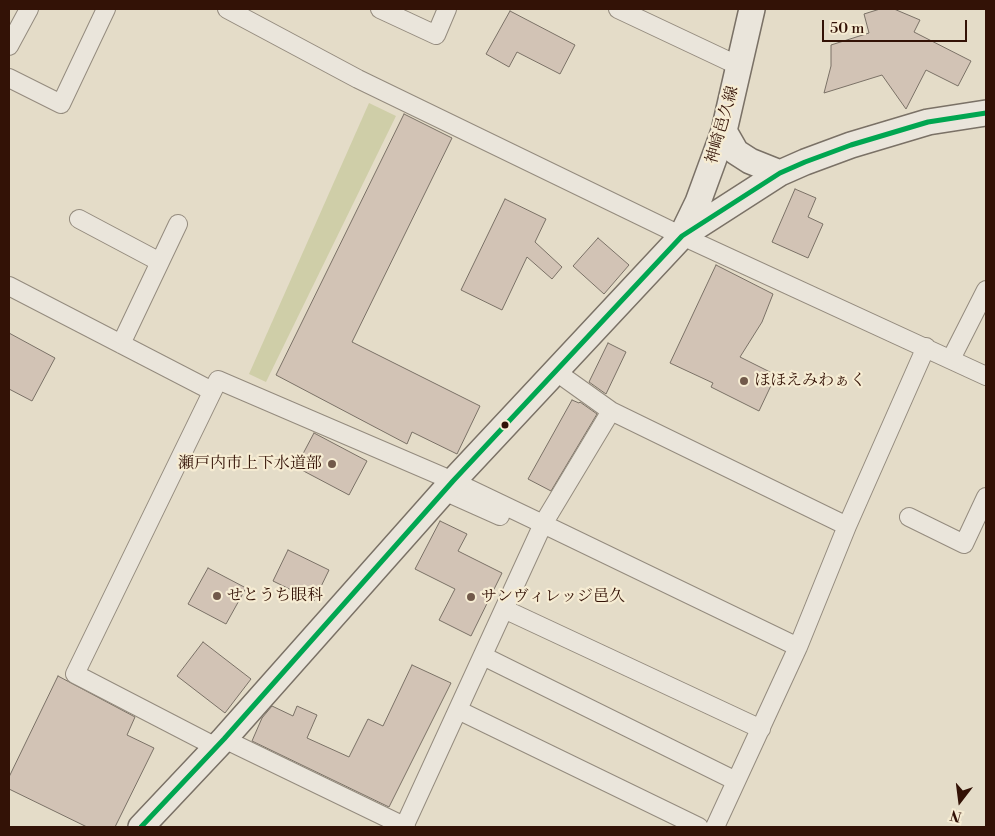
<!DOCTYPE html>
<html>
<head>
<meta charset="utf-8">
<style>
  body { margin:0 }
  #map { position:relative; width:995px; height:836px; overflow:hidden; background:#e4dcc8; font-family:"Libre Bodoni",serif }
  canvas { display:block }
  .frame { position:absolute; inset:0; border:10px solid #331206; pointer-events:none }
  .north { position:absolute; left:935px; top:776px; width:50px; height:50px; -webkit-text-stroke:4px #f6ecd3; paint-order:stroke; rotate:195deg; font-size:14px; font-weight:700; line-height:20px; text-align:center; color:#331206 }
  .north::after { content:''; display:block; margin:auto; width:18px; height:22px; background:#331206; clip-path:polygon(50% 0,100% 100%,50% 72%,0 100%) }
  .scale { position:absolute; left:822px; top:20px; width:145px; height:22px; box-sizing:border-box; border:2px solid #331206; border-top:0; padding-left:6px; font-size:15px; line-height:18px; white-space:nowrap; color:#331206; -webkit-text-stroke:4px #f6ecd3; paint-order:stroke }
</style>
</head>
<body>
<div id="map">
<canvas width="995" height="836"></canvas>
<div class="frame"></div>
<div class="north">N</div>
<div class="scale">50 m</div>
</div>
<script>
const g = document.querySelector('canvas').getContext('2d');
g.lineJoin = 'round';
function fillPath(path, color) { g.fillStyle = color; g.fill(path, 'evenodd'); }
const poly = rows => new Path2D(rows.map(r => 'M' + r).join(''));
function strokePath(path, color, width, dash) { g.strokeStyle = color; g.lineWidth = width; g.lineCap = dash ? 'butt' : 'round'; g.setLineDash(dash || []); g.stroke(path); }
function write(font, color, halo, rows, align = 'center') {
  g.font = font + ' "Libre Bodoni","Noto Serif JP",serif'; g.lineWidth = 4.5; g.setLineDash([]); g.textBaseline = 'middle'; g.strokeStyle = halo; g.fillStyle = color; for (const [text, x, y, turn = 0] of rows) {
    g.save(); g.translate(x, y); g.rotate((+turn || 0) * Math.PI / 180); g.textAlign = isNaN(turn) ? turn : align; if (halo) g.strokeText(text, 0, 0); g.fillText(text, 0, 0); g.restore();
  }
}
const green = poly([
  [369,103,396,116,266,382,249,374]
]);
const building = poly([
  [880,9,894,9,920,20,914,32,971,61,958,86,926,70,906,109,882,75,824,93,831,66,831,45,869,33,864,14,880,9],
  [510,11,575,45,560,74,517,52,509,67,486,54,510,11],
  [404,114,452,138,352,342,480,406,457,454,412,432,407,444,276,375,404,114],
  [795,189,816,198,808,217,823,224,808,258,772,242,795,189],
  [505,199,546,219,535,242,562,267,552,279,527,257,502,310,461,290,505,199],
  [598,238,629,265,604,294,573,266,598,238],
  [716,265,773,294,762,322,740,357,776,375,759,411,711,387,713,383,670,363,716,265],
  [9,333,55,358,32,401,9,389,9,333],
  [608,343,626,352,606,394,589,382,608,343],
  [572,400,579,403,580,402,597,414,551,491,528,479,572,400],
  [314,433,367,461,349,495,296,467,314,433],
  [440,521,467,534,458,551,502,573,471,636,439,620,455,589,415,569,440,521],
  [288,550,329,570,314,601,273,581,288,550],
  [208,568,246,588,226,624,188,604,208,568],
  [203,642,251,679,225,713,177,676,203,642],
  [412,665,451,683,389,807,252,741,262,718,272,706,293,716,297,706,317,715,307,738,349,757,368,719,383,726,412,665],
  [58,676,135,717,127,735,154,748,115,827,87,827,9,789,9,777,58,676]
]);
const minor = poly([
  [227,9,358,79,682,236,986,376],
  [380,9,436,35,447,9],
  [618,9,739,66],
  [9,46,29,9],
  [9,78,61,104,106,9],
  [79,219,160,262],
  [9,286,212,391],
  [121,344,178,224],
  [951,359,986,290],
  [555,371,611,411,847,526],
  [611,411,543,524,798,647],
  [444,491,500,516],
  [909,517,964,544,986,497],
  [504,609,761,729],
  [483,656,736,781],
  [458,710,699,827],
  [224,739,406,827],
  [216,747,75,674,218,380,453,481,543,524,404,827],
  [715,827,798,647,847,526,926,347]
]);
const secondary = poly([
  [724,131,736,152,750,161,780,173],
  [682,235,698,202,724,131,752,9],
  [141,827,224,739,453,481,682,236,780,173,805,162,851,145,928,122,986,113]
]);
const bus1 = poly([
  [141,827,224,739,453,481,682,236,780,173,805,162,851,145,928,122,986,113]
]);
const markers = [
  [744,381,5,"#71594a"],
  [505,425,4.5,"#331206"],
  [332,464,5,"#71594a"],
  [217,596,5,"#71594a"],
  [471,597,5,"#71594a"]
];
const streetNames = [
  ["神崎邑久線",723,125,-74]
];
const poiNames = [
  ["ほほえみわぁく",754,381],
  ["瀬戸内市上下水道部",322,464,"right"],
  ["せとうち眼科",227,596],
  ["サンヴィレッジ邑久",481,597]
];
fillPath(green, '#cfcea8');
fillPath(building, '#d2c3b5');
strokePath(building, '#7a7166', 1);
strokePath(minor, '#948b7e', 20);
strokePath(secondary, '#7a7166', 28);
strokePath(minor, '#eae5db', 18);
strokePath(secondary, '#eae5db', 25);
strokePath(bus1, '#00a651', 5);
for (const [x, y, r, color] of markers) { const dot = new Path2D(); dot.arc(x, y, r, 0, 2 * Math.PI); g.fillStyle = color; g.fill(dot); strokePath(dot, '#f6ecd3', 2); }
write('16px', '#331206', '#f6ecd3', streetNames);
write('16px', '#331206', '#f6ecd3', poiNames, 'left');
</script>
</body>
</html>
